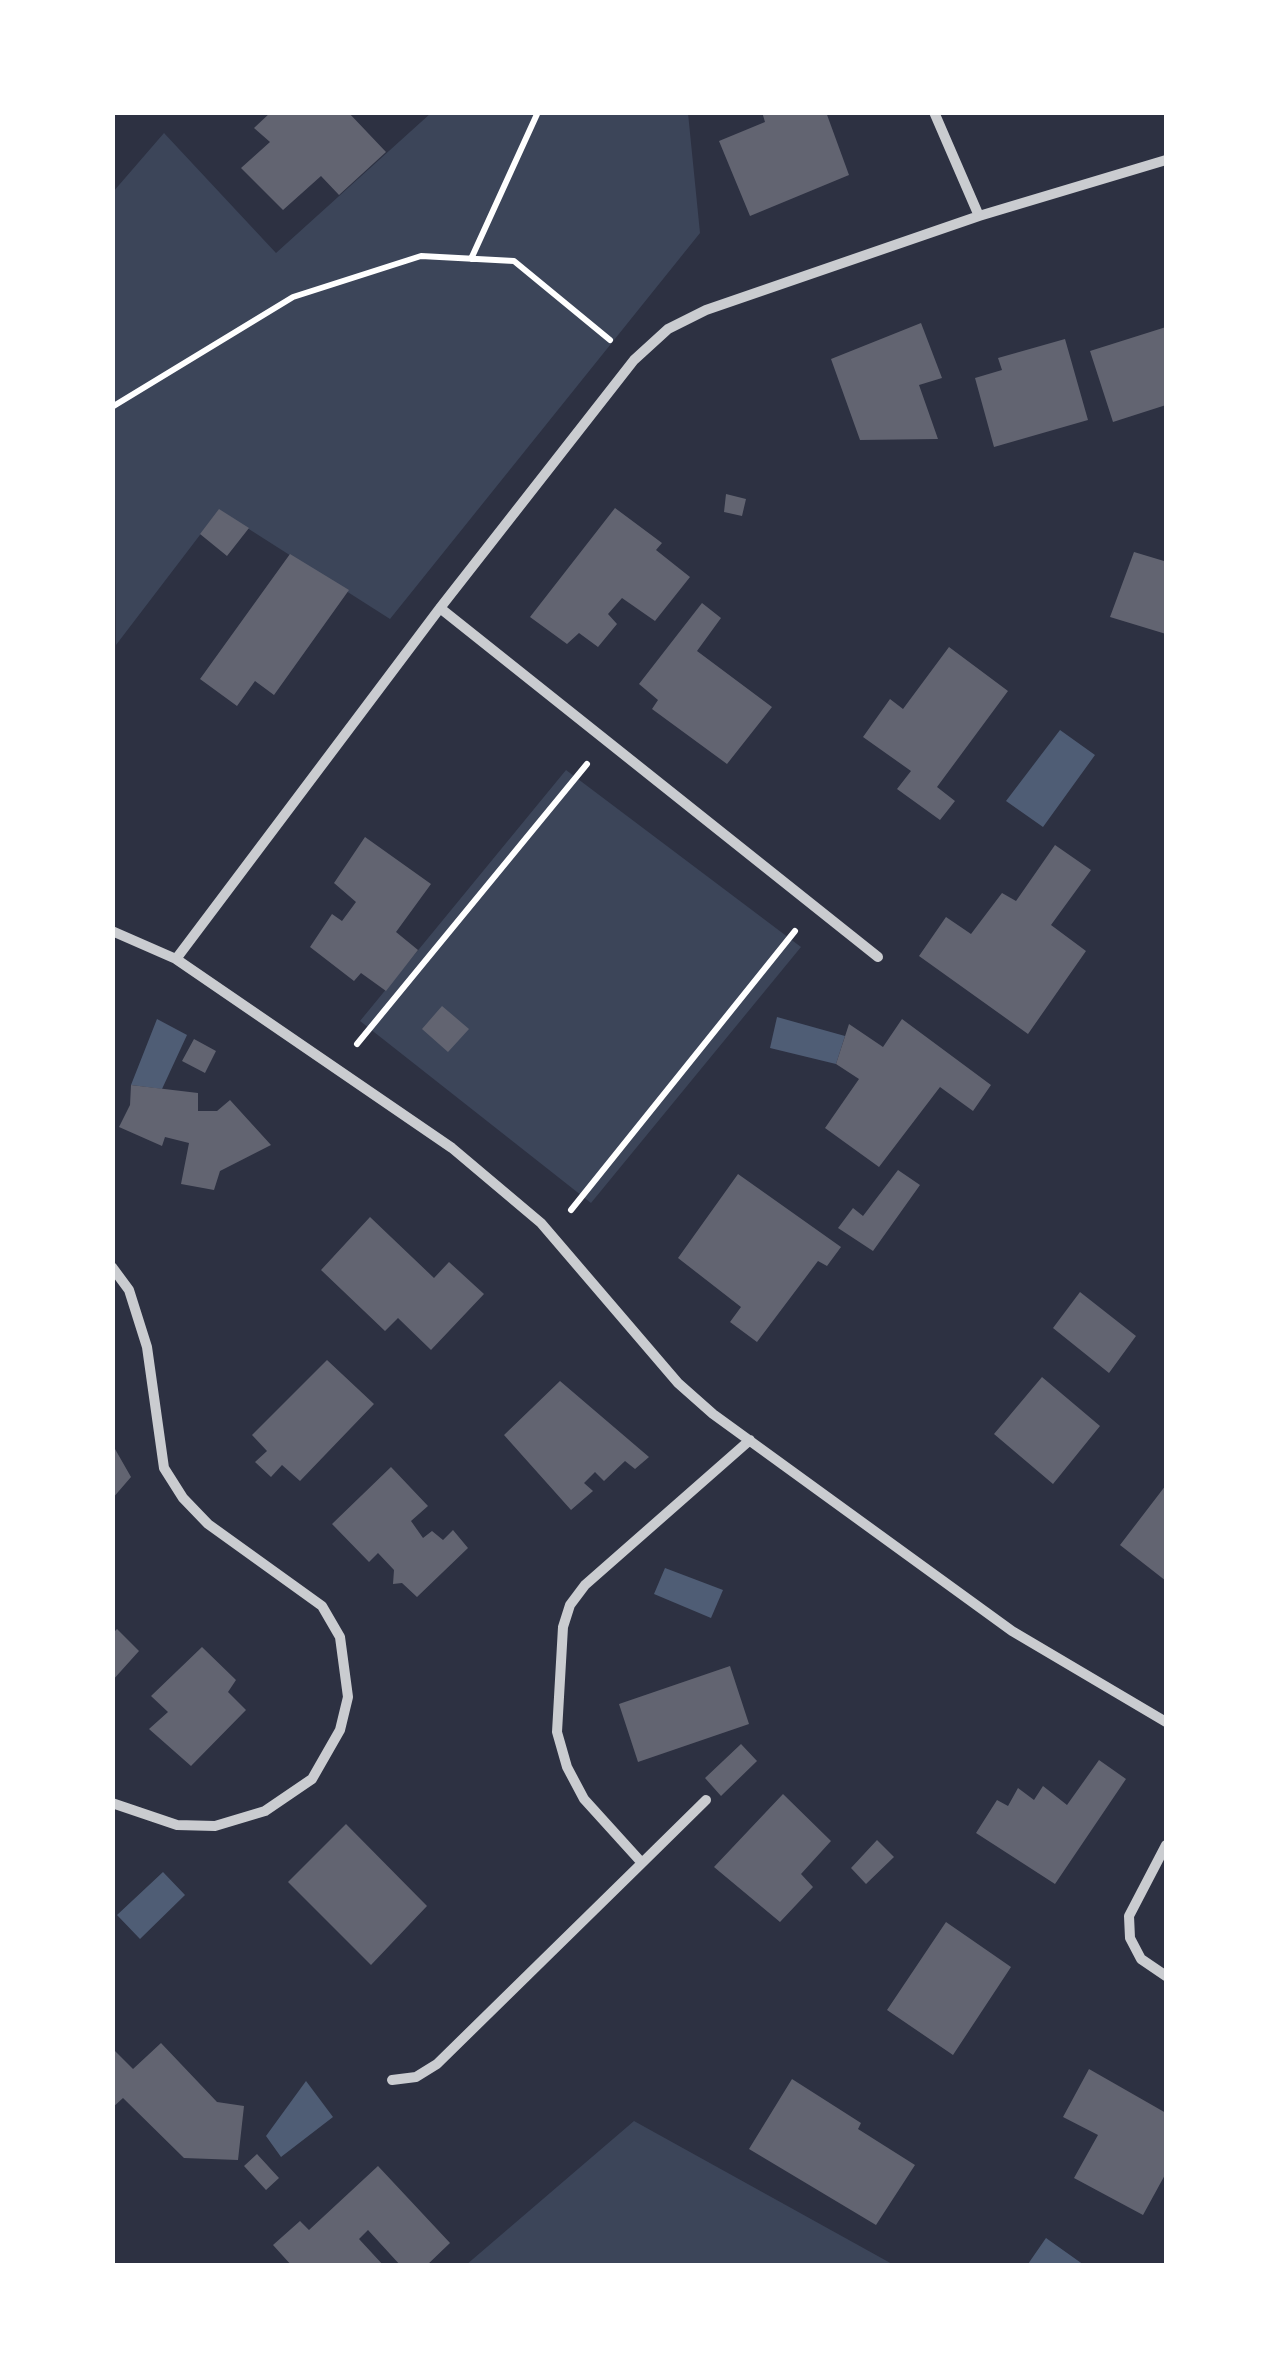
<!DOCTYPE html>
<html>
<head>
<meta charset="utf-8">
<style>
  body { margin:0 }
  #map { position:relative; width:1279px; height:2378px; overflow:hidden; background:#2d3142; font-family:Montserrat,sans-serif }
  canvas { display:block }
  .frame { position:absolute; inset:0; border:115px solid #fff; pointer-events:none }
</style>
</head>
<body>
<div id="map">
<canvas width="1279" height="2378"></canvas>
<div class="frame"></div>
</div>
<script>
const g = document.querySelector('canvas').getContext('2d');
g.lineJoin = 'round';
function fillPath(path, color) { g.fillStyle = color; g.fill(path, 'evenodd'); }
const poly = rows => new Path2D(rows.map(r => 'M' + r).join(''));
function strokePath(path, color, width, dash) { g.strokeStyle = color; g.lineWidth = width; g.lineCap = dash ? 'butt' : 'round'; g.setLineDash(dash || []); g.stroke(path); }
const green = poly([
  [431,113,688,113,700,233,390,619,219,510,116,645,113,192,164,133,276,253],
  [566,770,801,947,591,1203,360,1021],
  [634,2121,894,2265,466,2265]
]);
const water = poly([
  [1060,730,1095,755,1043,827,1006,801],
  [777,1017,845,1036,836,1064,770,1048],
  [157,1019,187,1035,162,1089,131,1085],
  [665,1568,723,1590,711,1618,654,1594],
  [163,1872,185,1895,140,1939,117,1915],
  [306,2081,333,2117,281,2157,266,2136],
  [1046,2238,1084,2265,1028,2264]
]);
const building = poly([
  [271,112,348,112,386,152,339,195,321,176,283,210,241,168,270,142,254,128],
  [762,112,826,112,849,175,750,216,719,141,765,122],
  [921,323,942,378,919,385,938,439,860,440,831,359],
  [1166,327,1166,405,1113,422,1090,351],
  [1065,339,1088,420,994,447,975,378,1002,370,998,358],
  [726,494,746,499,742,516,724,512],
  [615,508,662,543,656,550,690,577,655,621,622,598,608,614,617,624,598,647,579,633,567,644,530,617],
  [219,509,249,528,227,556,200,534],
  [1134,552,1164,561,1166,555,1166,634,1110,617],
  [290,554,349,590,274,695,255,681,237,706,200,679],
  [702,603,721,618,697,651,772,707,727,764,652,709,658,700,639,684],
  [949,647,1008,691,937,787,955,801,940,820,897,789,911,771,863,737,890,699,903,709],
  [365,837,431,884,396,932,418,950,386,991,361,973,354,981,310,947,332,914,342,921,356,902,334,883],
  [1055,845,1091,870,1051,925,1086,951,1028,1034,919,956,946,917,971,934,1002,893,1016,901],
  [442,1006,469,1029,448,1052,422,1029],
  [902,1019,991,1085,973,1111,940,1087,879,1167,825,1128,859,1079,836,1064,849,1024,883,1047],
  [194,1039,216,1051,205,1073,182,1061],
  [131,1085,198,1093,198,1111,217,1111,230,1100,271,1145,220,1171,214,1190,181,1184,189,1143,165,1137,162,1146,119,1127,130,1105],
  [898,1170,920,1185,873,1251,838,1228,853,1208,863,1216],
  [738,1174,841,1247,827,1266,818,1261,757,1342,730,1322,741,1307,678,1258],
  [370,1217,434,1278,449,1262,484,1294,431,1350,398,1318,385,1331,321,1270],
  [1080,1292,1136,1336,1109,1373,1053,1328],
  [327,1360,374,1404,300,1481,282,1465,271,1477,255,1462,267,1451,252,1435],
  [1042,1377,1100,1426,1053,1484,994,1434],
  [560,1381,649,1457,635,1469,625,1461,604,1481,595,1472,584,1483,593,1491,571,1510,504,1435],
  [115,1449,131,1477,112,1499,112,1451],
  [391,1467,428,1506,411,1521,423,1538,432,1531,443,1540,453,1530,468,1548,417,1597,402,1583,393,1584,394,1570,378,1553,369,1562,332,1524],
  [1166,1485,1166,1581,1120,1545],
  [117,1629,139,1651,112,1681,112,1634],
  [202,1647,236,1680,228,1692,246,1710,191,1766,149,1729,168,1712,151,1696],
  [730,1666,749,1724,638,1762,619,1704],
  [741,1744,757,1761,721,1796,705,1778],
  [1099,1760,1126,1779,1055,1884,976,1833,997,1800,1008,1806,1018,1788,1034,1800,1043,1786,1067,1805],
  [783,1794,831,1841,801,1874,813,1887,780,1922,714,1867],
  [346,1824,427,1906,371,1965,288,1882],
  [877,1840,894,1857,866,1884,851,1868],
  [946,1922,1011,1967,953,2055,887,2010],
  [161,2043,217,2102,244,2106,238,2160,184,2158,123,2098,112,2108,112,2048,133,2069],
  [1089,2069,1166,2113,1166,2173,1143,2215,1074,2178,1098,2135,1063,2117],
  [792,2079,861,2123,858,2129,915,2165,876,2225,749,2149],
  [257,2154,279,2178,266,2190,244,2166],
  [378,2166,450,2243,426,2266,401,2266,368,2230,359,2239,384,2266,292,2266,273,2245,300,2221,309,2230]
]);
const path = poly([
  [471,259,538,112],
  [112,407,293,297,421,256,514,261,610,340],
  [357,1044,587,764],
  [571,1210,795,931]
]);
const minor = poly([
  [934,112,979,216],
  [440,608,878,957],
  [112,931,176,959,452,1148,541,1223,678,1383,713,1414,1012,1631,1166,1722],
  [176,959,440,608,634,360,668,329,706,310,979,216,1166,160],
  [112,1267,129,1290,147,1347,164,1468,183,1498,208,1524,322,1606,340,1637,348,1697,340,1730,312,1779,265,1811,215,1826,177,1825,112,1803],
  [1166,1845,1129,1916,1130,1938,1141,1959,1166,1976],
  [642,1863,706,1800],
  [392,2080,416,2077,437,2064,642,1863,584,1799,567,1767,557,1732,563,1627,570,1605,585,1585,750,1440]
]);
fillPath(green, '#3c4559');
fillPath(water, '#4f5d75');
fillPath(building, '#626471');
strokePath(path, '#fff', 6);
strokePath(minor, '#caccd0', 10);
</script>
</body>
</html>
